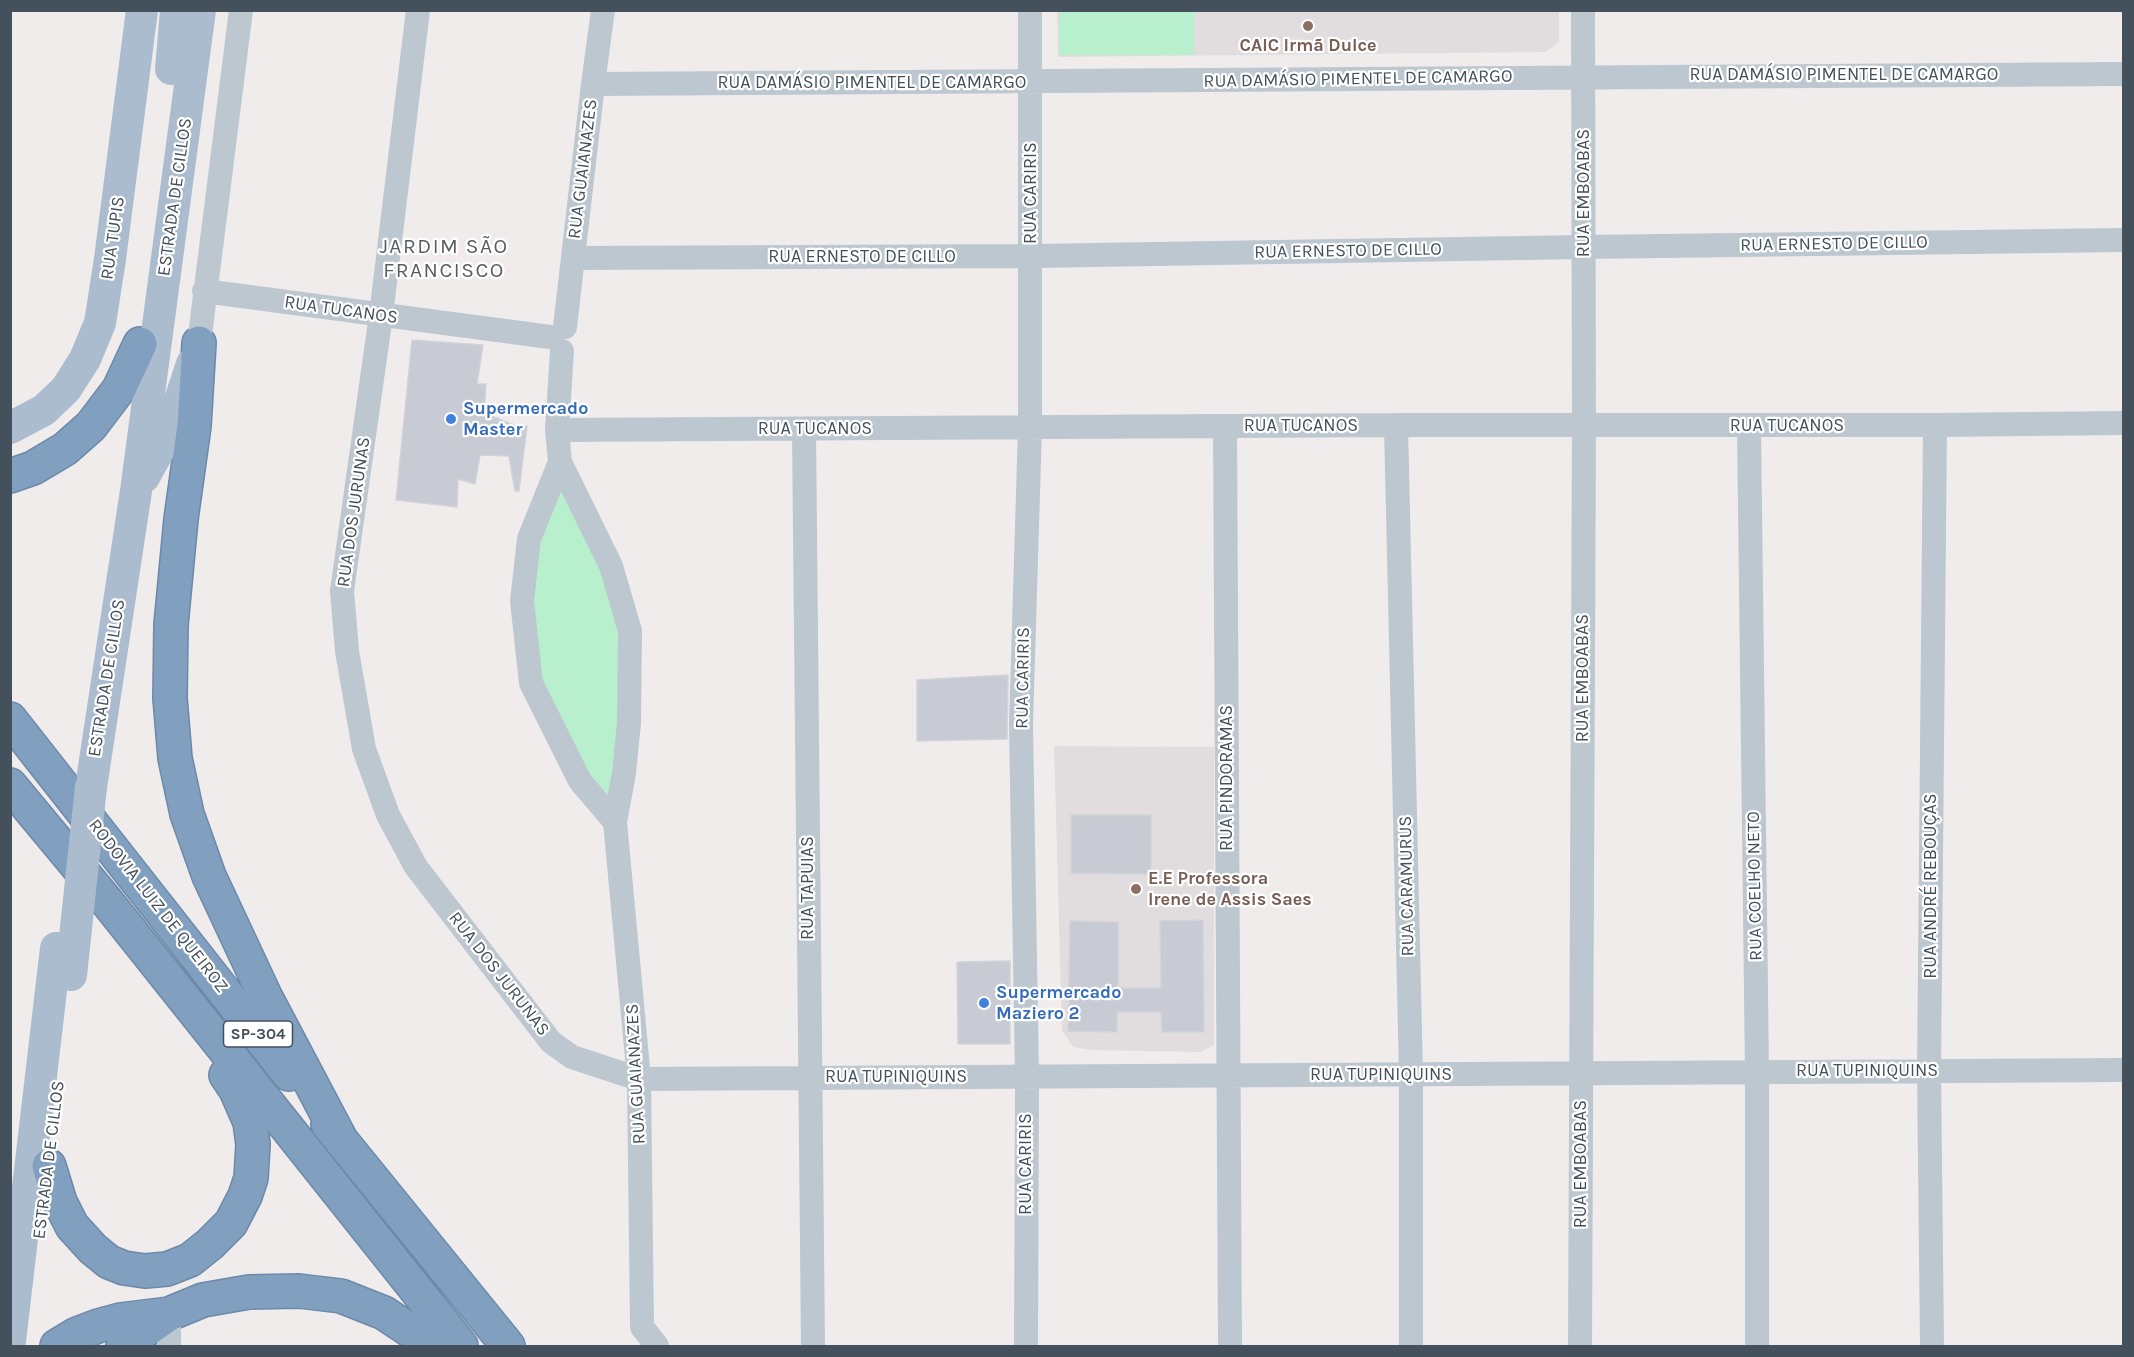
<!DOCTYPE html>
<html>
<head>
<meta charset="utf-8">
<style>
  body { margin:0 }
  #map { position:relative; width:2134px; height:1357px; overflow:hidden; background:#f0ecec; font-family:Karla,sans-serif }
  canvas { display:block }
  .frame { position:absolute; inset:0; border:12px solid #44505b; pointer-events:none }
</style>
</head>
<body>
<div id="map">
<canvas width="2134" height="1357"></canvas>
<div class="frame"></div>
</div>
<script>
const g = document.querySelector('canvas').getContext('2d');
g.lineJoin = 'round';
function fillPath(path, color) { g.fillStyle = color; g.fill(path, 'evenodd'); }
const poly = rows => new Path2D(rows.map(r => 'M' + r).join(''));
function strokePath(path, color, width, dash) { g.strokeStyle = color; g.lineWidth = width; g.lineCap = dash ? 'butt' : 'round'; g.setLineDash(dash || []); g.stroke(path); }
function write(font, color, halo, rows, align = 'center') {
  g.font = font + ' Karla,sans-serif'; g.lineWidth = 4.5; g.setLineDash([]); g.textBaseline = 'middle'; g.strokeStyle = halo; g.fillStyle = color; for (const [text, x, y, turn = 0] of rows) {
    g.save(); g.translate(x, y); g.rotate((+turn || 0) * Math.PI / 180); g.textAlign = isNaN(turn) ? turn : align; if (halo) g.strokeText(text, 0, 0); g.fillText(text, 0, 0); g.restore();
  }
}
const education = poly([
  [1057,11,1559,11,1559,42,1546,52,1058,57],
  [1054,746,1214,747,1214,1045,1200,1052,1091,1050,1073,1047,1062,1030]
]);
const green = poly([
  [1059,11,1194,11,1194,55,1059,55],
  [560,462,630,631,615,822,531,683,522,601]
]);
const building = poly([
  [412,340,483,345,477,384,486,384,484,413,514,425,527,426,519,491,515,491,509,456,480,455,475,484,458,479,457,507,396,500,412,340],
  [1008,675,1007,739,917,741,917,680,1008,675],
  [1071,815,1151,815,1151,874,1071,873,1071,815],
  [1203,920,1204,1032,1162,1032,1161,1012,1117,1012,1117,1032,1068,1031,1070,921,1118,922,1118,988,1161,988,1160,921,1203,920],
  [1010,961,1010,1044,958,1044,957,962,1010,961]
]);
const minor = poly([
  [418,10,381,315,342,591,347,651,364,749,388,815,416,867,551,1042,572,1057,639,1079,2124,1070],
  [593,84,2124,74],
  [573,258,1032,256,1584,247,2124,240],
  [204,291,550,337],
  [565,327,593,84,603,10],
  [199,343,241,10],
  [562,351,557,430,560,462,611,566,630,631,629,723,624,773,615,822,639,1079,642,1327,657,1346],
  [1396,425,1411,1075,1411,1346],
  [1225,426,1230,1346],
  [1749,426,1757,1072,1757,1346],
  [804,429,813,1346],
  [557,430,1396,425,1935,425,2124,423],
  [560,462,529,539,522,601,531,683,580,781,615,822],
  [169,1346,169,1314],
  [1026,1346,1027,1077,1021,724,1030,427,1030,10],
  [1580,1346,1584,426,1583,10],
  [1932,1346,1929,1071,1935,425]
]);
const major = poly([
  [171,69,176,10],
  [10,428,44,410,66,389,85,359,100,323,110,259,142,10],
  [144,477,170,430,192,364],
  [91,787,136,491,200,10],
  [10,1341,56,948]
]);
const highway = poly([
  [199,343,194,426,181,519,171,625,170,698,175,758,187,814,209,876,266,998,342,1142],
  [10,476,33,468,65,449,91,426,119,389,140,344],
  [10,719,289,1074],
  [10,785,108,903,461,1346],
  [328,1124,508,1346],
  [49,1166,60,1202,72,1226,93,1249,109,1262,124,1268,145,1271,167,1269,190,1260,210,1244,231,1223,245,1196,251,1178,253,1144,250,1122,236,1090,226,1075],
  [57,1346,77,1334,98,1326,120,1320,169,1314,203,1300,249,1292,299,1291,341,1296,384,1313,423,1339,430,1346],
  [123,1346,166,1316]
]);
const majorBridge = poly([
  [71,975,91,787]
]);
const markers = [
  [1308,26,6,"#8d6e63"],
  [451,419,6,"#3f7fe0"],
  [1136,889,6,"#8d6e63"],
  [984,1003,6,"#3f7fe0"]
];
const shields = [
  [258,1034,69]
];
const shieldNames = [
  ["SP-304",258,1034]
];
const educationNames = [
  ["CAIC Irmã Dulce",1308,46],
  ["E.E Professora",1148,879,"left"],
  ["Irene de Assis Saes",1148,900,"left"]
];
const streetNames = [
  ["RUA DAMÁSIO PIMENTEL DE CAMARGO",1844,75],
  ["RUA DAMÁSIO PIMENTEL DE CAMARGO",1358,79,-1],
  ["RUA DAMÁSIO PIMENTEL DE CAMARGO",872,83],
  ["RUA GUAIANAZES",583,169,-83],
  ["RUA CARIRIS",1031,193,-90],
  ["RUA EMBOABAS",1584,193,-90],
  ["ESTRADA DE CILLOS",175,197,-82],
  ["RUA TUPIS",113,238,-82],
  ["RUA ERNESTO DE CILLO",1834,244,-1],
  ["RUA ERNESTO DE CILLO",1348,251,-1],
  ["RUA ERNESTO DE CILLO",862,257],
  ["RUA TUCANOS",341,310,8],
  ["RUA TUCANOS",1301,426],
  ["RUA TUCANOS",1787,426],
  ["RUA TUCANOS",815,429],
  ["RUA DOS JURUNAS",354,512,-82],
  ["ESTRADA DE CILLOS",107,678,-81],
  ["RUA CARIRIS",1023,678,-89],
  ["RUA EMBOABAS",1583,678,-90],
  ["RUA PINDORAMAS",1227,778,-90],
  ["RUA CARAMURUS",1407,886,-91],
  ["RUA COELHO NETO",1755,886,-91],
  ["RUA ANDRÉ REBOUÇAS",1931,886,-90],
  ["RUA TAPUIAS",808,888,-90],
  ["RODOVIA LUIZ DE QUEIROZ",158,906,52],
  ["RUA DOS JURUNAS",499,974,52],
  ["RUA TUPINIQUINS",1867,1071],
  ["RUA GUAIANAZES",636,1074,-93],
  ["RUA TUPINIQUINS",1381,1075],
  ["RUA TUPINIQUINS",896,1077],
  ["ESTRADA DE CILLOS",49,1160,-83],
  ["RUA CARIRIS",1026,1164,-90],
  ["RUA EMBOABAS",1581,1164,-90]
];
const shopNames = [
  ["Supermercado",463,409],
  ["Master",463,430],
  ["Supermercado",996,993],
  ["Maziero 2",996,1014]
];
const quarterNames = [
  ["JARDIM SÃO",444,247],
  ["FRANCISCO",444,271]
];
fillPath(education, '#e1ddde');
fillPath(green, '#b8f0ce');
fillPath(building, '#c8cbd3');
strokePath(building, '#d0d3d9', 1.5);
strokePath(highway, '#6d89aa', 36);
strokePath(minor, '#bcc7d0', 24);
strokePath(major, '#abbcce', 32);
strokePath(highway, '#819fbf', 33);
strokePath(majorBridge, '#abbcce', 32);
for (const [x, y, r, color] of markers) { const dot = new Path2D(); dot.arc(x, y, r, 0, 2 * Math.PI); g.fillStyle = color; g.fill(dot); strokePath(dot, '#fff', 2); }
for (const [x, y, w] of shields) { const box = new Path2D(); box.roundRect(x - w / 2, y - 13, w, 26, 4.5); g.fillStyle = '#fff'; g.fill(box); strokePath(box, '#44505b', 1.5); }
write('bold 16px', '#44505b', null, shieldNames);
write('bold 18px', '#785e54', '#fff', educationNames);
write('18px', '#44505b', '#fff', streetNames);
write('bold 18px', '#366cbe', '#fff', shopNames, 'left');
g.letterSpacing = '1.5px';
write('21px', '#595d62', '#fff', quarterNames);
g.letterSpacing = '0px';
</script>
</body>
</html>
